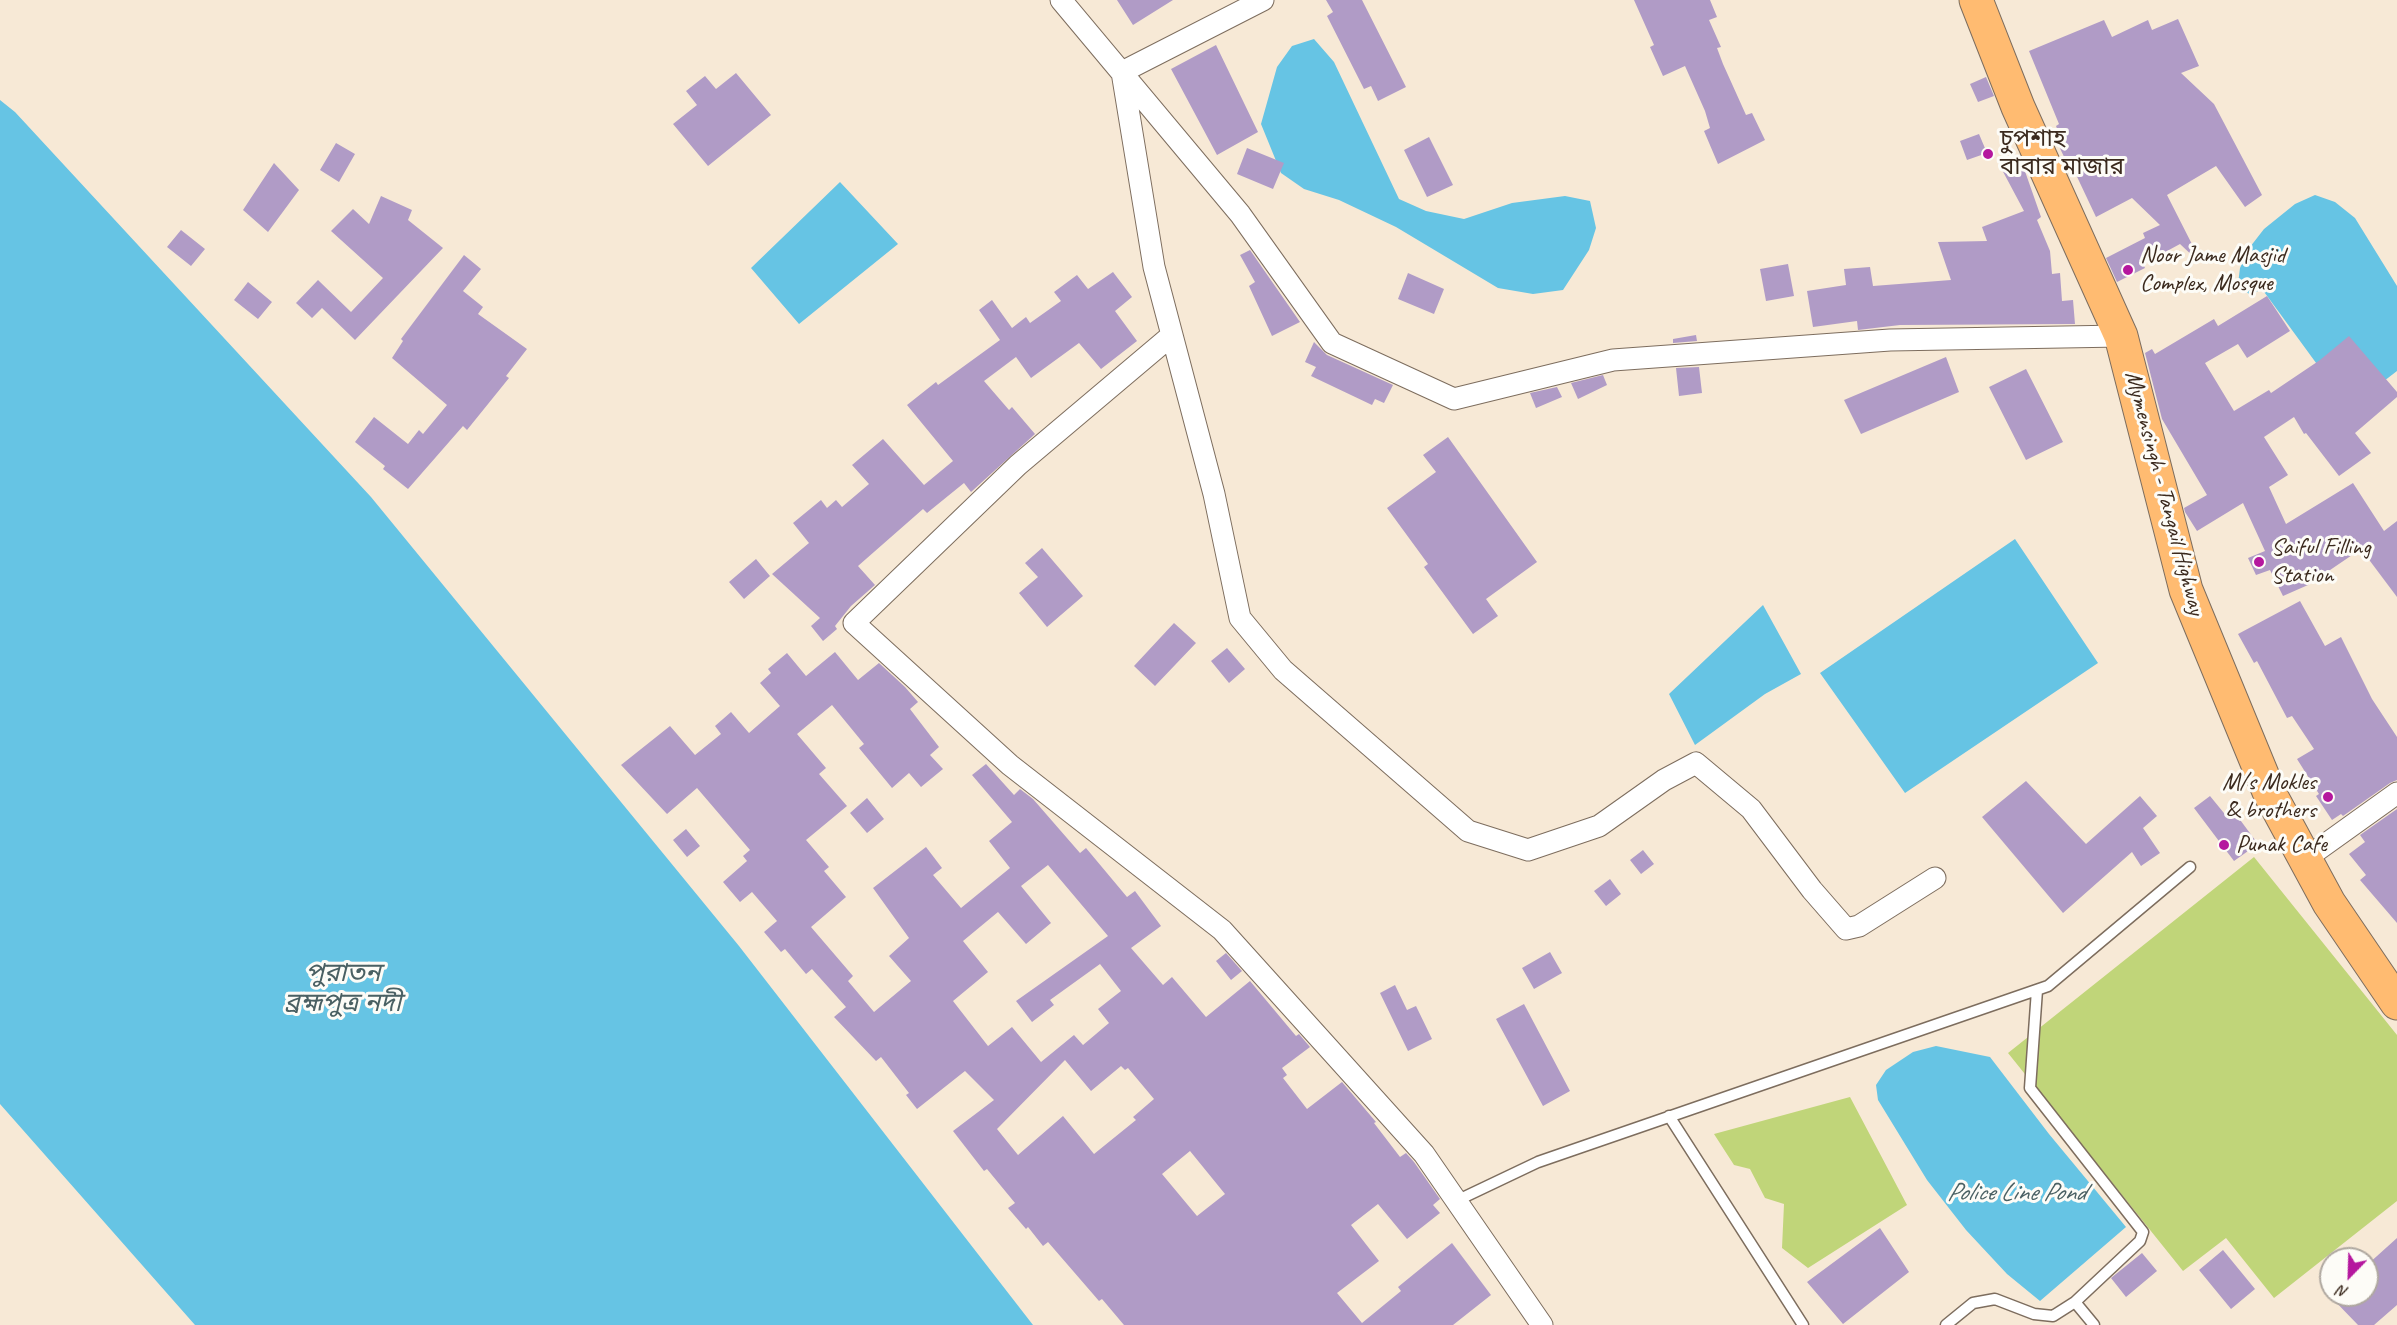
<!DOCTYPE html>
<html>
<head>
<meta charset="utf-8">
<style>
  body { margin:0 }
  #map { position:relative; width:2397px; height:1325px; overflow:hidden; background:#f7e9d6; font-family:Caveat,sans-serif }
  canvas { display:block }
  .north { position:absolute; left:2319px; top:1247px; width:60px; height:60px; box-sizing:border-box; background:#fdfcf7; border:2px solid #afa8a0; border-radius:50%; rotate:203deg; font-size:16px; font-weight:700; line-height:24px; text-align:center; color:#3b2a1e }
  .north::after { content:''; display:block; margin:auto; width:21px; height:27px; background:#b5179e; clip-path:polygon(50% 0,100% 100%,50% 72%,0 100%) }
</style>
</head>
<body>
<div id="map">
<canvas width="2397" height="1325"></canvas>
<div class="north">N</div>
</div>
<script>
const g = document.querySelector('canvas').getContext('2d');
g.lineJoin = 'round';
function fillPath(path, color) { g.fillStyle = color; g.fill(path, 'evenodd'); }
const poly = rows => new Path2D(rows.map(r => 'M' + r).join(''));
function strokePath(path, color, width, dash) { g.strokeStyle = color; g.lineWidth = width; g.lineCap = dash ? 'butt' : 'round'; g.setLineDash(dash || []); g.stroke(path); }
function write(font, color, halo, rows, align = 'center') {
  g.font = font + ' Caveat,"Noto Sans Bengali",sans-serif'; g.lineWidth = 6; g.setLineDash([]); g.textBaseline = 'middle'; g.strokeStyle = halo; g.fillStyle = color; for (const [text, x, y, turn = 0] of rows) {
    g.save(); g.translate(x, y); g.rotate((+turn || 0) * Math.PI / 180); g.textAlign = isNaN(turn) ? turn : align; if (halo) g.strokeText(text, 0, 0); g.fillText(text, 0, 0); g.restore();
  }
}
const green = poly([
  [2254,857,2397,1035,2397,1201,2274,1298,2226,1238,2183,1271,2008,1053],
  [1850,1097,1907,1205,1808,1268,1782,1248,1784,1204,1765,1198,1750,1169,1734,1165,1714,1134]
]);
const water = poly([
  [1314,39,1334,62,1399,199,1426,211,1464,219,1512,203,1565,196,1590,201,1596,228,1589,250,1563,290,1533,294,1498,288,1396,227,1339,200,1304,189,1281,173,1261,124,1277,67,1292,46],
  [0,100,15,112,371,497,739,946,1033,1325,195,1325,0,1104],
  [840,182,898,244,799,324,751,268],
  [2315,195,2335,202,2355,218,2397,286,2397,371,2349,408,2262,289,2250,295,2238,284,2240,268,2250,247,2264,229,2295,204],
  [2015,539,2098,663,1905,793,1820,673],
  [1763,605,1801,674,1765,694,1695,745,1669,694],
  [1936,1046,1990,1057,2049,1134,2126,1227,2040,1301,2007,1274,1966,1230,1927,1180,1878,1100,1876,1085,1886,1070,1913,1052]
]);
const building = poly([
  [1117,0,1173,0,1133,25],
  [1326,0,1362,0,1406,87,1378,101,1371,86,1364,89,1327,16,1333,12],
  [1634,0,1710,0,1717,17,1709,20,1721,47,1717,48,1723,64,1746,115,1752,113,1765,140,1718,164,1704,131,1710,128,1705,111,1685,66,1663,76,1650,47,1654,45],
  [2178,19,2199,66,2181,73,2214,104,2262,195,2245,207,2216,166,2167,195,2199,258,2197,260,2180,244,2143,264,2145,268,2117,282,2106,258,2145,238,2143,233,2160,225,2132,198,2096,217,2071,164,2068,165,2055,138,2060,136,2056,126,2059,124,2029,51,2104,20,2112,37,2148,20,2152,30],
  [1216,45,1258,132,1217,155,1171,69],
  [736,73,771,115,708,166,673,124,697,105,686,91,705,76,716,89],
  [1986,77,1994,96,1978,102,1970,84],
  [1979,134,1987,153,1967,160,1960,141],
  [1429,137,1453,185,1427,197,1404,150],
  [336,143,355,154,339,182,320,170],
  [1247,148,1284,163,1273,189,1237,174],
  [2020,157,2041,217,2037,220,2050,251,2052,274,2060,273,2062,301,2073,300,2075,324,1900,325,1858,330,1857,321,1813,327,1807,291,1846,285,1844,269,1870,267,1873,286,1951,280,1938,242,1987,241,1982,227,2024,211,2000,166],
  [274,163,299,190,268,232,243,210],
  [381,196,412,210,408,220,443,248,355,340,322,308,312,318,296,303,318,280,351,312,383,278,331,231,353,209,369,224],
  [181,230,205,249,191,266,167,247],
  [1250,250,1300,322,1272,336,1249,286,1255,282,1240,255],
  [464,255,481,269,463,291,483,307,478,314,527,349,506,376,509,378,467,430,463,426,408,489,383,469,385,466,355,442,374,417,408,444,419,430,423,434,447,405,392,358,403,341,401,339],
  [1788,264,1794,296,1766,301,1760,269],
  [1113,272,1132,297,1115,311,1137,341,1101,369,1079,343,1031,378,1016,357,984,381,1009,410,1012,407,1035,434,971,492,964,483,927,513,923,509,858,566,875,585,851,606,835,626,837,629,823,641,811,626,820,618,772,574,809,543,793,523,821,500,827,508,836,500,842,507,869,484,852,465,883,439,924,485,953,461,907,405,936,382,938,385,1000,340,979,310,992,300,1012,328,1026,317,1030,323,1061,301,1054,292,1077,275,1088,289],
  [1408,273,1444,289,1434,314,1398,299],
  [248,282,272,302,258,319,234,300],
  [2267,296,2290,331,2247,358,2238,344,2205,363,2234,411,2269,390,2271,393,2320,360,2349,336,2397,392,2397,397,2355,433,2371,453,2339,476,2306,433,2304,434,2294,417,2264,437,2288,475,2269,487,2286,524,2353,483,2384,531,2397,521,2397,597,2361,549,2308,585,2283,596,2270,570,2256,575,2248,558,2265,551,2243,503,2197,531,2185,512,2184,508,2207,495,2162,419,2145,353,2152,349,2155,354,2214,319,2218,326],
  [1696,335,1697,341,1673,343,1673,339],
  [1314,342,1327,355,1393,385,1384,403,1375,399,1372,405,1311,376,1316,367,1305,362],
  [1946,357,1959,392,1861,434,1844,400],
  [1699,367,1702,393,1679,396,1676,368],
  [2026,369,2063,442,2026,460,1989,387],
  [1603,375,1607,385,1578,399,1571,383],
  [1557,387,1562,397,1536,408,1530,393],
  [1448,437,1537,562,1486,599,1498,616,1473,634,1424,567,1428,564,1387,508,1436,472,1423,455],
  [1042,548,1083,596,1047,627,1019,593,1038,577,1025,563],
  [756,559,770,576,744,599,729,582],
  [2300,601,2325,646,2341,637,2372,699,2397,737,2397,780,2390,783,2343,816,2341,814,2332,820,2316,796,2319,794,2297,759,2314,749,2292,716,2287,718,2257,661,2254,663,2238,634],
  [1174,623,1196,643,1155,686,1134,666],
  [1227,648,1245,669,1229,683,1211,661],
  [835,652,858,680,879,663,905,687,918,702,910,709,939,747,930,755,943,769,921,787,909,773,892,788,859,748,864,744,832,705,797,734,826,768,819,774,847,806,806,840,829,867,824,871,846,897,811,927,853,976,848,981,874,1012,911,981,889,956,909,938,873,888,926,847,942,868,933,875,961,908,1010,868,989,841,1012,822,972,775,986,764,1014,795,1020,789,1033,799,1080,853,1086,848,1127,897,1135,891,1161,926,1131,948,1163,985,1172,977,1206,1017,1250,981,1296,1036,1299,1034,1310,1047,1282,1068,1287,1075,1283,1078,1307,1109,1342,1082,1376,1122,1374,1123,1400,1157,1406,1153,1414,1162,1440,1199,1433,1205,1440,1213,1407,1239,1378,1204,1351,1225,1379,1261,1337,1293,1362,1323,1401,1291,1398,1287,1452,1243,1491,1295,1453,1325,1124,1325,1102,1299,1099,1301,1048,1242,1043,1246,1028,1227,1026,1229,1008,1208,1015,1203,987,1169,984,1171,953,1131,994,1100,965,1071,917,1109,906,1095,909,1093,881,1057,876,1061,834,1017,846,1007,812,969,806,974,785,949,781,952,764,932,777,921,752,892,740,902,723,882,747,861,743,856,750,850,697,788,667,814,621,765,670,726,695,755,721,734,715,726,731,712,749,733,780,706,760,683,771,673,768,669,787,653,806,676],
  [1048,865,1108,936,1016,1001,1032,1022,1054,1005,1050,1000,1100,964,1121,991,1098,1009,1109,1023,1083,1045,1074,1035,1041,1062,1012,1027,988,1046,953,1001,988,972,963,941,998,912,1026,944,1051,923,1021,886],
  [1065,1060,1091,1091,1121,1066,1125,1070,1128,1068,1154,1099,1133,1117,1136,1120,1094,1154,1063,1116,1018,1155,997,1129],
  [1190,1151,1225,1194,1197,1216,1162,1174],
  [2026,781,2086,844,2140,796,2157,816,2143,828,2160,853,2141,866,2132,852,2063,913,1982,817],
  [2210,796,2228,818,2235,813,2258,844,2234,861,2194,808],
  [867,798,884,819,867,833,850,813],
  [2397,809,2397,923,2360,880,2366,875,2349,854,2365,842,2360,835],
  [686,829,700,846,687,857,673,840],
  [1643,850,1654,864,1641,874,1630,860],
  [1610,879,1621,894,1606,906,1594,891],
  [1550,952,1562,973,1534,989,1522,968],
  [1226,953,1242,971,1231,980,1216,961],
  [1395,985,1407,1010,1416,1006,1432,1039,1408,1051,1380,993],
  [1524,1004,1570,1091,1543,1106,1496,1019],
  [1880,1228,1909,1272,1843,1324,1807,1282],
  [2397,1238,2397,1305,2374,1325,2358,1325,2329,1295,2367,1295,2367,1265],
  [2223,1250,2255,1289,2231,1309,2199,1270],
  [2142,1253,2157,1271,2126,1297,2111,1278]
]);
const lane = poly([
  [2037,990,2030,1088,2143,1232,2140,1241,2075,1302,2094,1325],
  [1669,1116,1803,1325],
  [1456,1201,1538,1162,2048,986,2190,867],
  [1946,1325,1973,1303,1995,1299,2034,1314,2053,1316,2075,1302]
]);
const street = poly([
  [1061,0,1240,214,1332,343,1454,399,1613,360,1890,340,2121,336],
  [1263,0,1122,72,1154,267,1214,494,1240,618,1283,670,1468,831,1528,850,1599,826,1664,780,1696,763,1751,809,1812,890,1846,929,1859,926,1935,878],
  [1172,335,1018,465,854,623,1010,765,1222,930,1424,1154,1542,1325],
  [2305,859,2397,793]
]);
const highway = poly([
  [1976,0,2018,107,2121,336,2186,590,2270,794,2329,903,2397,1003]
]);
const markers = [
  [1988,154,6,"#b5179e"],
  [2128,270,6,"#b5179e"],
  [2259,562,6,"#b5179e"],
  [2328,797,6,"#b5179e"],
  [2224,845,6,"#b5179e"]
];
const poiNames = [
  ["চুপশাহ",2000,140],
  ["বাবার মাজার",2000,168],
  ["Noor Jame Masjid",2140,256],
  ["Complex, Mosque",2140,284],
  ["Saiful Filling",2271,548],
  ["Station",2271,576],
  ["M/s Mokles",2316,783,"right"],
  ["& brothers",2316,811,"right"],
  ["Punak Cafe",2236,845]
];
const streetNames = [
  ["Mymensingh - Tangail Highway",2164,493,75]
];
const waterNames = [
  ["পুরাতন",343,974],
  ["ব্রহ্মপুত্র নদী",343,1004],
  ["Police Line Pond",2016,1193]
];
fillPath(green, '#c0d579');
fillPath(water, '#66c4e4');
fillPath(building, '#b09bc6');
strokePath(lane, '#7d6d5e', 13);
strokePath(street, '#7d6d5e', 23);
strokePath(highway, '#7d6d5e', 35);
strokePath(lane, '#fff', 10);
strokePath(street, '#fff', 21);
strokePath(highway, '#ffbb71', 33);
for (const [x, y, r, color] of markers) { const dot = new Path2D(); dot.arc(x, y, r, 0, 2 * Math.PI); g.fillStyle = color; g.fill(dot); strokePath(dot, '#fdfcf7', 2); }
write('24px', '#3b2a1e', '#fdfcf7', poiNames, 'left');
write('24px', '#3b2a1e', '#fdfcf7', streetNames);
write('italic 26px', '#4a6063', '#fdfcf7', waterNames);
</script>
</body>
</html>
